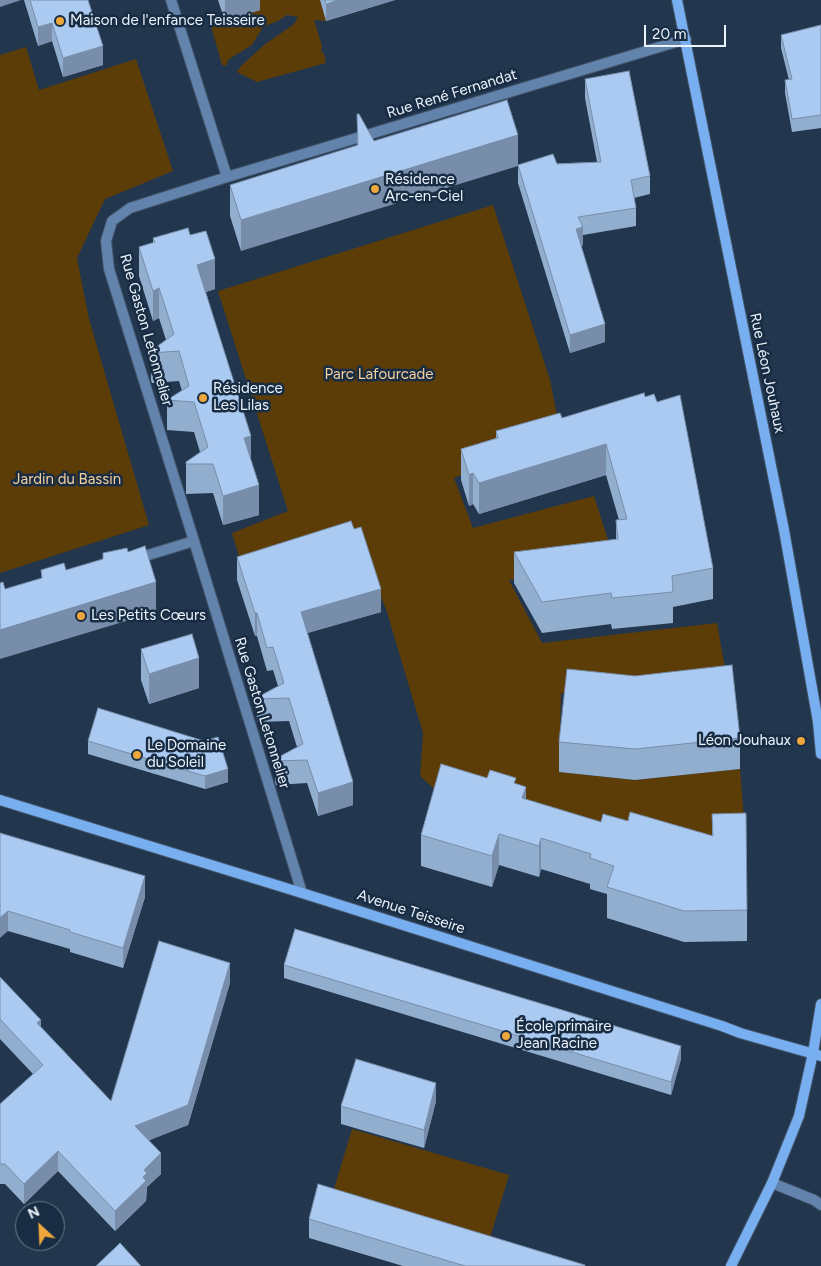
<!DOCTYPE html>
<html>
<head>
<meta charset="utf-8">
<style>
  body { margin:0 }
  #map { position:relative; width:821px; height:1266px; overflow:hidden; background:#22364e; font-family:Figtree,sans-serif }
  canvas { display:block }
  .north { position:absolute; left:15px; top:1201px; width:50px; height:50px; box-sizing:border-box; background:#182c43; border:1px solid #6c7c8d; border-radius:50%; rotate:335deg; font-size:14px; font-weight:700; line-height:20px; text-align:center; color:#ebf3fc }
  .north::after { content:''; display:block; margin:auto; width:18px; height:22px; background:#eea73c; clip-path:polygon(50% 0,100% 100%,50% 72%,0 100%) }
  .scale { position:absolute; left:644px; top:25px; width:82px; height:22px; box-sizing:border-box; border:2px solid #ebf3fc; border-top:0; padding-left:6px; font-size:15px; line-height:18px; white-space:nowrap; color:#ebf3fc; -webkit-text-stroke:4px #182c43; paint-order:stroke }
</style>
</head>
<body>
<div id="map">
<canvas width="821" height="1266"></canvas>
<div class="north">N</div>
<div class="scale">20 m</div>
</div>
<script>
const g = document.querySelector('canvas').getContext('2d');
g.lineJoin = 'round';
function fillPath(path, color) { g.fillStyle = color; g.fill(path, 'evenodd'); }
const poly = rows => new Path2D(rows.map(r => 'M' + r).join(''));
function strokePath(path, color, width, dash) { g.strokeStyle = color; g.lineWidth = width; g.lineCap = dash ? 'butt' : 'round'; g.setLineDash(dash || []); g.stroke(path); }
function write(font, color, halo, rows, align = 'center') {
  g.font = font + ' Figtree,sans-serif'; g.lineWidth = 5; g.setLineDash([]); g.textBaseline = 'middle'; g.strokeStyle = halo; g.fillStyle = color; for (const [text, x, y, turn = 0] of rows) {
    g.save(); g.translate(x, y); g.rotate((+turn || 0) * Math.PI / 180); g.textAlign = isNaN(turn) ? turn : align; if (halo) g.strokeText(text, 0, 0); g.fillText(text, 0, 0); g.restore();
  }
}
const green = poly([
  [257,0,320,0,326,21,314,20,322,46,321,51,324,54,326,63,257,82,237,72,241,66,264,45,294,24,298,17,287,15,278,21,263,27,252,45,229,59,226,66,222,65,211,26,260,10],
  [26,47,39,90,136,59,173,171,105,199,77,258,89,319,149,525,0,573,0,55],
  [493,205,550,380,561,435,454,478,473,528,594,496,609,543,605,566,509,580,542,643,717,623,728,686,619,699,561,693,559,772,635,780,740,769,746,844,712,844,441,795,420,776,423,733,386,609,357,538,244,572,232,533,288,511,218,291],
  [352,1129,509,1175,487,1248,330,1202]
]);
const street = poly([
  [227,177,686,39],
  [194,541,302,893],
  [135,559,194,541,109,269,106,241,112,221,130,208,227,177,171,0],
  [772,1183,814,1200,821,1205]
]);
const secondary = poly([
  [677,0,784,530,818,722,821,754],
  [0,800,302,893,722,1026,740,1033,821,1056],
  [731,1266,772,1183,799,1116,813,1053,821,1004]
]);
const wall = poly([
  [24,0,88,0,103,65,63,77,52,41,38,46],
  [218,0,260,0,260,10,225,21],
  [320,0,395,0,326,21],
  [821,25,821,128,792,132,785,93,785,80,789,80,781,48,781,35],
  [585,79,650,176,650,194,634,198,636,208,636,226,583,235,583,245,581,246,605,342,570,353,518,183,518,165,597,162,585,98],
  [357,114,374,141,241,251,230,216,230,185,357,146],
  [190,235,215,289,206,292,251,461,259,515,223,525,213,493,186,494,186,462,200,452,194,432,167,430,167,400,182,391,179,381,152,383,151,380,151,351,166,340,159,318,153,321,139,276,139,247,153,243,153,238],
  [644,393,713,568,713,599,673,607,673,623,612,629,611,624,542,633,514,583,514,552,616,540,616,520,619,520,606,475,479,514,473,504,469,506,461,480,461,449,496,438,496,431,562,418],
  [237,557,381,612,307,633,353,805,318,816,307,783,276,785,275,782,275,759,297,747,289,721,257,722,256,698,278,686,273,670,267,671,257,636,255,636,237,580],
  [141,649,199,688,149,704,141,680],
  [740,738,740,769,635,780,559,772,559,742],
  [88,741,228,782,205,789,88,754],
  [487,778,516,784,526,800,601,822,628,821,712,836,712,814,747,910,747,941,684,942,607,918,607,894,590,889,590,884,541,869,539,877,499,865,492,887,421,866,421,835],
  [0,833,145,897,123,968,70,952,70,949,8,931],
  [284,965,681,1059,671,1095,284,978],
  [0,977,41,1027,111,1101,230,983,188,1125,149,1140,161,1174,147,1187,146,1201,115,1231,58,1171,24,1204,5,1184,0,1184,0,1104,33,1074,0,1039],
  [436,1101,424,1148,341,1124,341,1106],
  [309,1219,585,1266,403,1266,309,1238]
]);
const shadedWall = poly([
  [0,0,21,0,0,7],
  [225,0,260,0,260,10,225,21],
  [338,0,395,0,326,21,326,4],
  [52,23,52,41,38,46,38,27],
  [103,46,103,65,63,77,63,58],
  [518,135,518,166,241,251,241,220],
  [583,227,583,245,576,248,576,229],
  [215,259,215,289,197,295,197,265],
  [159,288,159,318,153,321,153,291],
  [605,324,605,342,570,353,570,335],
  [251,436,251,465,244,438],
  [606,444,606,475,479,514,479,483],
  [473,473,473,504,469,506,469,475],
  [259,485,259,515,223,525,223,496],
  [156,582,156,612,0,659,0,630],
  [381,589,381,612,301,635,301,612],
  [255,613,257,613,257,636,255,636],
  [199,658,199,688,149,704,149,674],
  [228,769,228,782,205,789,205,776],
  [353,782,353,805,318,816,318,793],
  [526,787,526,818,522,798],
  [499,834,499,865,492,887,492,856],
  [541,838,541,869,539,877,539,846],
  [145,876,145,897,123,968,123,948],
  [8,911,8,931,0,938,0,918],
  [230,963,230,983,188,1125,135,1146,135,1126],
  [41,1020,41,1040,37,1023],
  [681,1046,681,1059,671,1095,671,1082],
  [436,1083,436,1101,424,1148,424,1130],
  [58,1151,58,1171,24,1204,24,1184],
  [161,1153,161,1174,147,1187,146,1201,115,1231,115,1211,143,1177,144,1170]
]);
const building = poly([
  [30,0,88,0,103,46,63,58,52,23,38,27,30,0],
  [325,0,338,0,326,4,325,0],
  [821,25,821,115,792,119,785,80,792,79,781,35,821,25],
  [629,71,650,176,631,180,636,208,578,217,583,227,576,229,605,324,570,335,518,165,553,154,557,164,601,162,585,79,629,71],
  [507,100,518,135,241,220,230,185,358,145,357,114,359,114,374,141,507,100],
  [188,228,190,235,206,231,215,259,197,265,251,436,244,438,259,485,223,496,213,464,186,464,186,462,208,447,194,402,167,400,189,386,179,351,152,353,151,351,174,334,159,288,153,291,139,247,155,242,153,238,188,228],
  [644,393,645,397,654,394,657,402,680,395,713,568,672,576,673,592,612,598,611,593,542,602,514,552,618,539,616,520,627,519,606,444,479,483,473,473,469,475,461,449,498,438,496,431,560,413,562,418,644,393],
  [351,521,354,529,361,527,381,589,301,612,353,782,318,793,307,760,276,761,275,759,303,744,289,698,257,699,256,698,284,683,273,647,267,648,257,613,255,613,237,557,351,521],
  [145,546,156,582,0,630,0,583,3,582,5,589,42,578,41,570,64,563,66,570,103,559,103,553,127,548,128,552,145,546],
  [192,634,199,658,149,674,141,649,192,634],
  [732,665,740,738,635,749,559,742,567,669,635,676,732,665],
  [98,708,204,741,218,737,228,769,205,776,88,741,98,708],
  [441,764,487,778,490,770,516,778,514,783,526,787,522,798,601,822,603,814,628,821,630,812,713,836,712,814,746,813,747,910,684,911,607,887,614,866,590,858,591,854,541,838,539,846,499,834,492,856,421,835,441,764],
  [0,833,145,876,123,948,70,932,70,930,8,911,0,918,0,833],
  [295,929,681,1046,671,1082,284,965,295,929],
  [159,941,230,963,188,1105,135,1126,161,1153,144,1170,147,1173,143,1177,146,1181,115,1211,58,1151,24,1184,5,1164,0,1164,0,1104,43,1065,0,1019,0,977,41,1020,37,1023,111,1101,159,941],
  [356,1059,436,1083,424,1130,341,1106,356,1059],
  [318,1184,585,1265,585,1266,465,1266,309,1219,318,1184],
  [120,1243,141,1266,96,1266,120,1243]
]);
const markers = [
  [60,21,5,"#eea73c"],
  [375,189,5,"#eea73c"],
  [203,398,5,"#eea73c"],
  [81,616,5,"#eea73c"],
  [801,741,5,"#eea73c"],
  [137,755,5,"#eea73c"],
  [506,1036,5,"#eea73c"]
];
const poiNames = [
  ["Maison de l'enfance Teisseire",70,21],
  ["Résidence",385,180],
  ["Arc-en-Ciel",385,197],
  ["Résidence",213,389],
  ["Les Lilas",213,406],
  ["Les Petits Cœurs",91,616],
  ["Léon Jouhaux",791,741,"right"],
  ["Le Domaine",147,746],
  ["du Soleil",147,763],
  ["École primaire",516,1027],
  ["Jean Racine",516,1044]
];
const streetNames = [
  ["Rue René Fernandat",452,94,-17],
  ["Rue Gaston Letonnelier",146,330,74],
  ["Rue Léon Jouhaux",767,373,78],
  ["Rue Gaston Letonnelier",262,713,73],
  ["Avenue Teisseire",411,912,18]
];
const parkNames = [
  ["Parc Lafourcade",379,375],
  ["Jardin du Bassin",67,480]
];
fillPath(green, '#5c3d08');
strokePath(street, '#42546a', 12);
strokePath(secondary, '#42546a', 12);
strokePath(street, '#6283ac', 10);
strokePath(secondary, '#78aff0', 10);
fillPath(wall, '#92aecf');
fillPath(shadedWall, '#778da9');
fillPath(building, '#aacaf1');
strokePath(building, '#778da9', 1);
for (const [x, y, r, color] of markers) { const dot = new Path2D(); dot.arc(x, y, r, 0, 2 * Math.PI); g.fillStyle = color; g.fill(dot); strokePath(dot, '#182c43', 2); }
write('15px', '#ebf3fc', '#182c43', poiNames, 'left');
write('15px', '#ebf3fc', '#182c43', streetNames);
write('15px', '#f5cf9e', '#182c43', parkNames);
</script>
</body>
</html>
